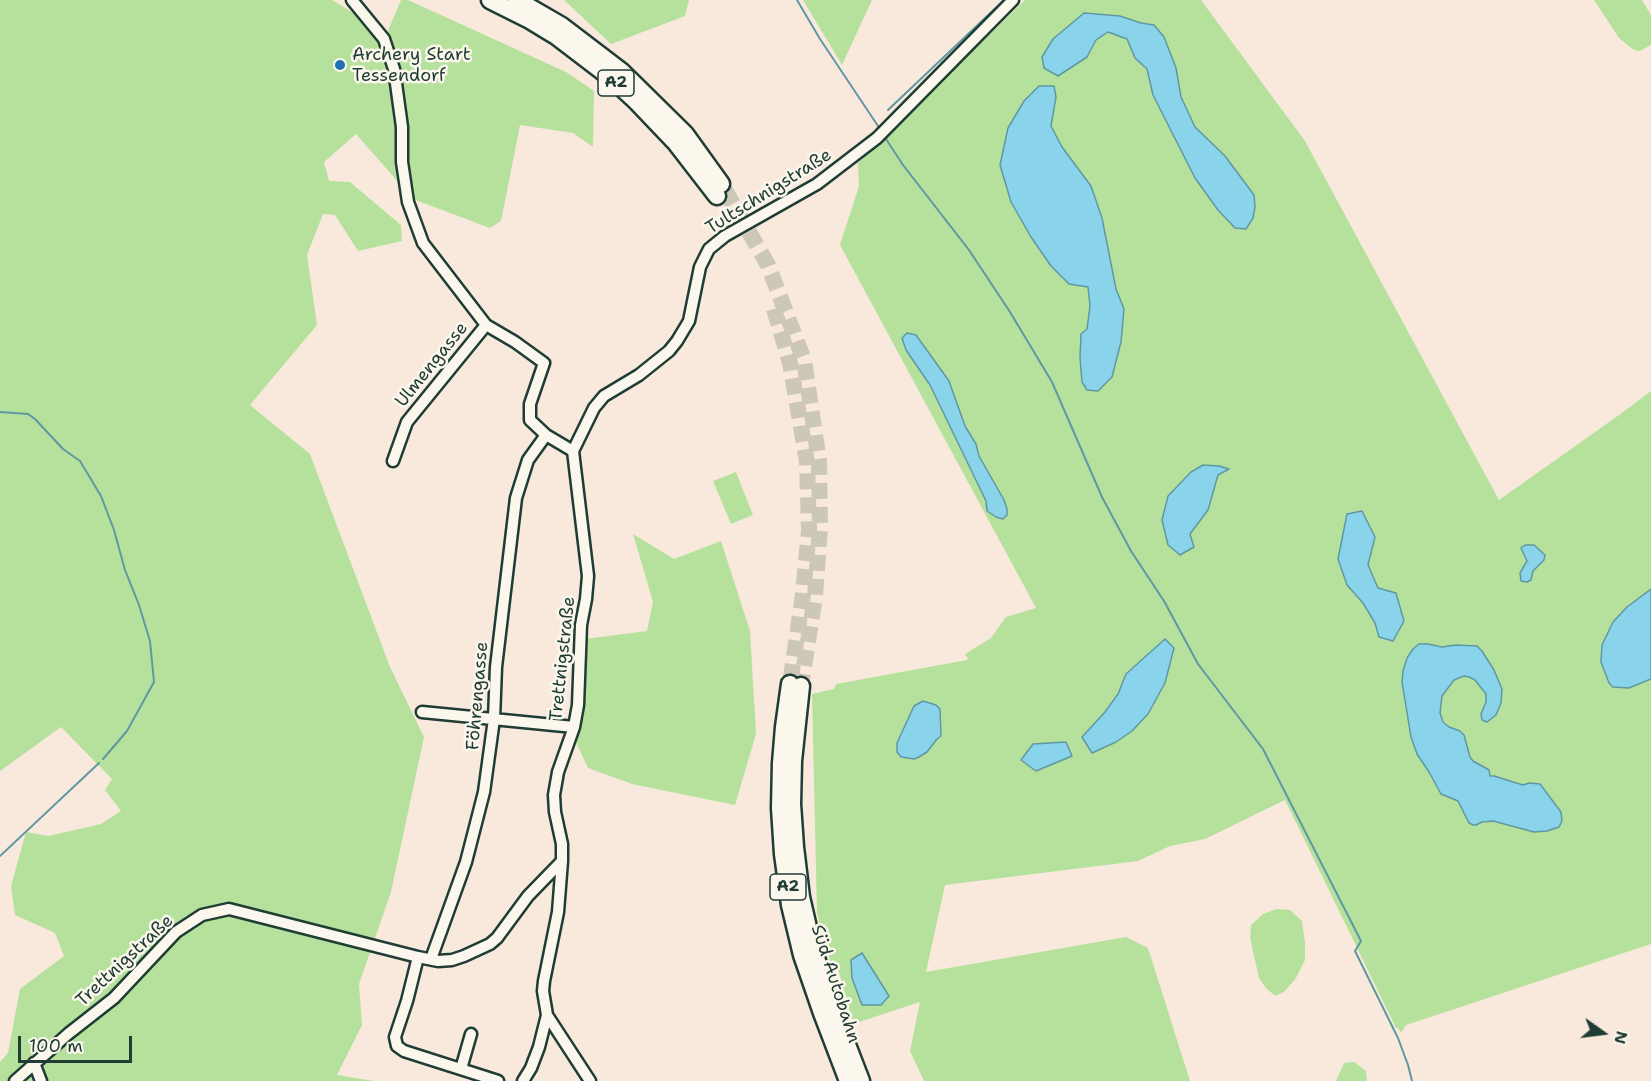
<!DOCTYPE html>
<html>
<head>
<meta charset="utf-8">
<style>
  body { margin:0 }
  #map { position:relative; width:1651px; height:1081px; overflow:hidden; background:#f8e9dc; font-family:"Shantell Sans",sans-serif }
  canvas { display:block }
  .north { position:absolute; left:1573px; top:1003px; width:60px; height:60px; -webkit-text-stroke:4px #fbf7ec; paint-order:stroke; rotate:104deg; font-size:16px; font-weight:700; line-height:24px; text-align:center; color:#1f3d34 }
  .north::after { content:''; display:block; margin:auto; width:21px; height:27px; background:#1f3d34; clip-path:polygon(50% 0,100% 100%,50% 72%,0 100%) }
  .scale { position:absolute; left:18px; top:1036px; width:114px; height:27px; box-sizing:border-box; border:3px solid #1f3d34; border-top:0; padding-left:8px; font-size:18px; line-height:21px; white-space:nowrap; color:#1f3d34; -webkit-text-stroke:4px #fbf7ec; paint-order:stroke }
</style>
</head>
<body>
<div id="map">
<canvas width="1651" height="1081"></canvas>
<div class="north">N</div>
<div class="scale">100 m</div>
</div>
<script>
const g = document.querySelector('canvas').getContext('2d');
g.lineJoin = 'round';
function fillPath(path, color) { g.fillStyle = color; g.fill(path, 'evenodd'); }
const poly = rows => new Path2D(rows.map(r => 'M' + r).join(''));
function strokePath(path, color, width, dash) { g.strokeStyle = color; g.lineWidth = width; g.lineCap = dash ? 'butt' : 'round'; g.setLineDash(dash || []); g.stroke(path); }
function write(font, color, halo, rows, align = 'center') {
  g.font = font + ' "Shantell Sans",sans-serif'; g.lineWidth = 5; g.setLineDash([]); g.textBaseline = 'middle'; g.strokeStyle = halo; g.fillStyle = color; for (const [text, x, y, turn = 0] of rows) {
    g.save(); g.translate(x, y); g.rotate((+turn || 0) * Math.PI / 180); g.textAlign = isNaN(turn) ? turn : align; if (halo) g.strokeText(text, 0, 0); g.fillText(text, 0, 0); g.restore();
  }
}
const green = poly([
  [0,0,332,0,387,33,401,0,408,0,566,72,594,91,593,147,573,133,520,125,501,221,490,228,413,199,356,134,324,162,329,181,350,182,401,225,402,241,358,251,335,215,323,214,307,255,317,325,250,405,310,454,390,667,424,737,391,892,359,984,362,1025,337,1075,374,1081,0,1081,0,1062,8,1053,20,989,64,956,55,933,15,915,11,886,26,832,48,836,101,824,121,811,105,790,112,779,61,727,0,771],
  [564,0,689,0,685,16,611,44],
  [803,0,872,0,842,65],
  [1025,0,1201,0,1305,141,1499,500,1619,415,1651,391,1651,944,1406,1025,1401,1033,1398,1028,1396,1028,1285,800,1205,839,1170,846,1138,861,945,885,926,972,1126,937,1148,948,1190,1081,924,1081,910,1051,920,1002,853,1024,837,965,832,967,817,913,812,694,834,689,836,684,967,660,968,659,965,654,991,638,1006,617,1036,608,840,245,859,186,858,163],
  [1594,0,1642,0,1651,15,1651,45,1640,51,1634,50,1619,38],
  [736,472,753,515,731,524,713,481],
  [633,534,674,559,721,541,750,631,756,734,735,805,632,784,588,768,575,740,584,699,585,639,647,631,653,602],
  [1277,909,1290,910,1302,921,1305,942,1305,960,1296,978,1284,992,1275,996,1266,988,1259,978,1250,938,1251,925,1263,914],
  [1354,1062,1366,1071,1367,1081,1336,1081,1344,1063]
]);
const water = poly([
  [1084,13,1120,16,1141,23,1154,25,1164,37,1176,68,1181,97,1195,127,1225,156,1254,195,1255,207,1253,218,1246,229,1235,228,1218,210,1195,178,1153,95,1147,69,1135,58,1127,39,1108,32,1096,40,1087,57,1058,76,1044,68,1042,57,1053,39,1084,13],
  [1039,86,1054,86,1056,97,1051,126,1062,147,1091,186,1102,218,1116,289,1124,309,1121,342,1112,377,1098,391,1087,390,1082,382,1080,358,1081,334,1087,329,1090,306,1088,287,1069,284,1051,266,1031,237,1011,202,1000,165,1008,128,1024,101,1039,86],
  [907,333,916,335,949,381,965,426,976,444,979,456,1004,500,1007,509,1007,515,1003,519,996,517,987,511,986,501,930,385,906,350,902,338,907,333],
  [1203,465,1219,466,1229,469,1218,475,1208,510,1190,534,1194,547,1180,555,1168,545,1162,520,1168,496,1191,472,1203,465],
  [1362,511,1375,537,1368,565,1378,588,1396,593,1404,621,1393,641,1379,637,1375,623,1363,603,1347,585,1338,559,1347,514,1362,511],
  [1525,545,1534,545,1545,555,1544,560,1533,571,1531,580,1527,582,1521,581,1520,573,1527,561,1521,548,1525,545],
  [1651,589,1651,679,1629,688,1613,687,1609,683,1601,662,1602,645,1613,622,1627,607,1651,589],
  [1165,639,1174,648,1165,683,1148,714,1132,731,1116,742,1092,753,1082,737,1105,712,1118,694,1126,674,1165,639],
  [1419,644,1428,644,1442,647,1456,645,1477,646,1482,651,1494,670,1502,689,1501,703,1496,715,1487,722,1482,720,1481,714,1486,702,1486,694,1475,680,1469,677,1464,676,1454,680,1442,696,1440,713,1443,722,1449,727,1460,731,1464,735,1470,757,1473,761,1489,770,1490,776,1494,776,1523,785,1529,783,1540,784,1561,812,1562,821,1559,827,1547,831,1534,832,1493,821,1482,822,1476,825,1473,825,1469,823,1458,801,1441,794,1429,772,1417,754,1411,737,1402,682,1403,671,1407,658,1413,649,1419,644],
  [923,701,936,705,940,709,941,736,937,739,927,752,919,757,914,759,901,757,897,752,897,743,914,706,923,701],
  [1066,742,1072,756,1036,771,1021,760,1033,744,1066,742],
  [862,953,889,996,881,1005,862,1005,852,978,851,960,862,953]
]);
const stream = poly([
  [797,0,820,39,880,129],
  [888,110,1004,0],
  [884,136,903,165,969,250,1010,312,1052,382,1102,497,1131,551,1164,601,1198,664,1263,749,1361,941,1355,951,1398,1038,1408,1065,1412,1081],
  [0,412,28,414,35,419,63,449,80,461,101,496,114,530,125,570,139,605,150,641,154,682,127,731,103,759],
  [0,856,99,763]
]);
const highwayTunnel = poly([
  [725,190,768,265,804,360,819,461,820,527,815,597,801,686],
  [774,309,790,363,807,462,809,530,803,594,790,684]
]);
const minor = poly([
  [352,0,384,39,394,69,402,127,402,162,408,202,423,243,486,325,515,342,544,363,530,404,530,420,546,435,573,451],
  [573,451,594,408,604,396,639,375,669,351,677,341,689,321,700,267,709,249,725,236,817,184,877,138,1013,0],
  [573,451,588,576,586,599,581,625,578,705,574,727,558,772,554,795,555,812,562,844,562,861,558,912,544,981,543,991,547,1015,590,1081],
  [393,461,407,422,486,325],
  [422,712,574,727],
  [418,957,407,1001,395,1037,397,1046,404,1051,498,1081],
  [431,959,466,862,484,792,494,719,496,667,516,498,528,460,546,435],
  [34,1063,41,1081],
  [461,1069,471,1034],
  [15,1081,68,1034,114,998,176,932,202,915,229,909,418,957,438,961,452,960,464,956,490,944,497,938,528,896,562,861],
  [523,1081,531,1068,539,1047,547,1015]
]);
const highway = poly([
  [490,0,528,19,556,36,611,78,635,100,676,143,717,196],
  [517,0,562,26,621,71,685,134,721,184],
  [790,684,784,727,781,763,780,808,783,854,790,905,802,955,822,1013,848,1081],
  [801,686,793,761,792,804,795,847,801,897,813,949,834,1011,861,1081]
]);
const markers = [
  [340,65,6,"#1f6fb2"]
];
const shields = [
  [616,83,36],
  [788,887,36]
];
const shieldNames = [
  ["A2",616,83],
  ["A2",788,887]
];
const poiNames = [
  ["Archery Start",352,55],
  ["Tessendorf",352,76]
];
const streetNames = [
  ["Tultschnigstraße",769,192,-32],
  ["Ulmengasse",432,365,-51],
  ["Trettnigstraße",563,659,-84],
  ["Föhrengasse",478,696,-85],
  ["Trettnigstraße",125,961,-43],
  ["Süd Autobahn",835,984,72]
];
fillPath(green, '#b6e19d');
fillPath(water, '#8ad4eb');
strokePath(water, '#5f98a2', 1.5);
strokePath(stream, '#5f98a2', 2);
strokePath(highwayTunnel, '#cdc7ba', 16, [16, 8]);
strokePath(minor, '#1f3d34', 15);
strokePath(highway, '#1f3d34', 21);
strokePath(minor, '#fbf7ec', 10);
strokePath(highway, '#fbf7ec', 16);
for (const [x, y, r, color] of markers) { const dot = new Path2D(); dot.arc(x, y, r, 0, 2 * Math.PI); g.fillStyle = color; g.fill(dot); strokePath(dot, '#fbf7ec', 2); }
for (const [x, y, w] of shields) { const box = new Path2D(); box.roundRect(x - w / 2, y - 13, w, 26, 4.5); g.fillStyle = '#fbf7ec'; g.fill(box); strokePath(box, '#1f3d34', 1.5); }
write('bold 16px', '#1f3d34', null, shieldNames);
write('18px', '#1f3d34', '#fbf7ec', poiNames, 'left');
write('18px', '#1f3d34', '#fbf7ec', streetNames);
</script>
</body>
</html>
